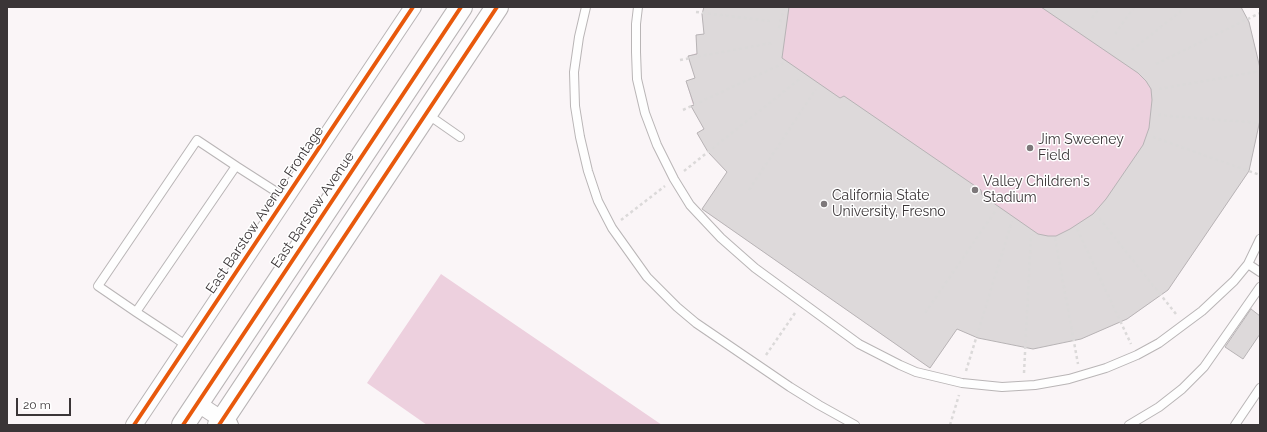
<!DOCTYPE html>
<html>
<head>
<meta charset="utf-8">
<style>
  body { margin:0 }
  #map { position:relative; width:1267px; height:432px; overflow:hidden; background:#faf5f7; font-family:Raleway,sans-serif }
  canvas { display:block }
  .frame { position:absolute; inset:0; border:8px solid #3a3537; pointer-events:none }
  .scale { position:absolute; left:16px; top:398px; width:55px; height:18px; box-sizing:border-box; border:2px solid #3a3537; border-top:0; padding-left:5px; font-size:12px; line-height:14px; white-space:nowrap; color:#3a3537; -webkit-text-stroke:3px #fff; paint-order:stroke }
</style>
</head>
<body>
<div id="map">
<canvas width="1267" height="432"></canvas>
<div class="frame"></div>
<div class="scale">20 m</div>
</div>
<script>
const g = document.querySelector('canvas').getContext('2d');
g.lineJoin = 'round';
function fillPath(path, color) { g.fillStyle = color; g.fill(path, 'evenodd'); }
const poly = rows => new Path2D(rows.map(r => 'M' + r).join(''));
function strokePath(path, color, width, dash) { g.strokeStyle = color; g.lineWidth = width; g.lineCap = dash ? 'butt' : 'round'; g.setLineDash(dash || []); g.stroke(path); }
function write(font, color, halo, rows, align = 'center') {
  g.font = font + ' Raleway,sans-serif'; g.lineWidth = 3; g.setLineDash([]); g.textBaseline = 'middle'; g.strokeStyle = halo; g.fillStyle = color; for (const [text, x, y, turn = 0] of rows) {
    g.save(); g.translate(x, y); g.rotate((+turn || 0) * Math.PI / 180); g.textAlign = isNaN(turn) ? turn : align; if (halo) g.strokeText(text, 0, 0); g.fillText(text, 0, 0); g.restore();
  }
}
const green = poly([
  [704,7,1241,7,1249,22,1260,68,1260,120,1249,171,1168,290,1127,319,1081,339,978,338,957,329,930,368,702,209,727,172,708,152,697,133,704,129,691,106,693,105,686,81,695,78,688,56,697,53,696,35,704,34,702,14],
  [441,274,662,425,427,425,367,383]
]);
const building = poly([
  [704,7,789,7,782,58,840,98,844,96,981,190,982,195,1038,234,1048,236,1056,236,1070,229,1093,214,1106,199,1143,145,1149,128,1152,100,1151,89,1146,81,1138,73,1041,7,1241,7,1249,22,1260,68,1260,120,1249,171,1168,290,1127,319,1081,339,1033,349,978,338,957,329,930,368,702,209,727,172,708,152,697,133,704,129,691,106,694,105,686,81,695,78,688,56,697,54,696,35,704,34,702,14,704,7],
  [1251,309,1260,316,1260,334,1243,359,1225,347,1251,309]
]);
const path = poly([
  [696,12,770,21],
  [1092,18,1100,7],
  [779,28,784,7],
  [1115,34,1134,7],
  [1132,50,1186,7],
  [680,60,771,43],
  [1156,64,1260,13],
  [1159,89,1260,71],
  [683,110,784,63],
  [1158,115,1260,123],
  [1153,137,1260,175],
  [684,171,801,78],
  [749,190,816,89],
  [1099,218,1176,314],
  [621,220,665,186],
  [1077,229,1131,344],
  [1055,238,1078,364],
  [925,313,996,210],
  [766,355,795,313],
  [966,371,1012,221],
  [1024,373,1031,234],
  [950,425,959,395]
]);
const lane = poly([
  [586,7,579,37,574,72,575,106,580,137,588,171,598,201,612,228,647,277,677,307,696,323,790,387,819,405,855,425],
  [638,7,636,24,636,52,637,79,645,113,657,145,674,179,690,205,721,238,755,268,859,344,900,365,916,372,962,383,1002,387,1035,385,1069,379,1106,368,1137,355,1159,343,1202,311,1234,281,1248,264,1260,239],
  [427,114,460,137],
  [236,166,286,198],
  [1248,264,1260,272],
  [136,312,236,166,197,140,98,286,136,312,174,337,187,346],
  [1129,425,1159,407,1182,389,1204,367,1260,287],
  [1235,425,1260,388]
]);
const street = poly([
  [197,403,230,425],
  [134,425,413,7]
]);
const secondary = poly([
  [183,425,461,7],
  [219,425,497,7]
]);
const cycleway = poly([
  [134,425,413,7],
  [183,425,461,7],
  [219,425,497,7]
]);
const markers = [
  [1030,148,4,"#7d787a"],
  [975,190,4,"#7d787a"],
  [824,204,4,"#7d787a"]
];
const poiNames = [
  ["Jim Sweeney",1038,140],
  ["Field",1038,156],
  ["Valley Children's",983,182],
  ["Stadium",983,198],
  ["California State",832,196],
  ["University, Fresno",832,212]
];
const streetNames = [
  ["East Barstow Avenue Frontage",265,210,-56],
  ["East Barstow Avenue",313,210,-56]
];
fillPath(green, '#edd0de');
fillPath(building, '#ddd9da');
strokePath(building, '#b7b3b5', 1);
strokePath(lane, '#b9b5b6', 10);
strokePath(street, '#b9b5b6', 18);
strokePath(secondary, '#b9b5b6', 24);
strokePath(path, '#dbd9d9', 2.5, [3, 3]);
strokePath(lane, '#fefefe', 8);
strokePath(street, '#fefefe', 16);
strokePath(secondary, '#fefefe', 22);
strokePath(cycleway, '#e8590c', 4);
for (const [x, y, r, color] of markers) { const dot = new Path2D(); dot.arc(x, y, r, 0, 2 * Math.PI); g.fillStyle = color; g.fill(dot); strokePath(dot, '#fff', 1.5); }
write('14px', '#3a3537', '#fff', poiNames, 'left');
write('14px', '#3a3537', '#fff', streetNames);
</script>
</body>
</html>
